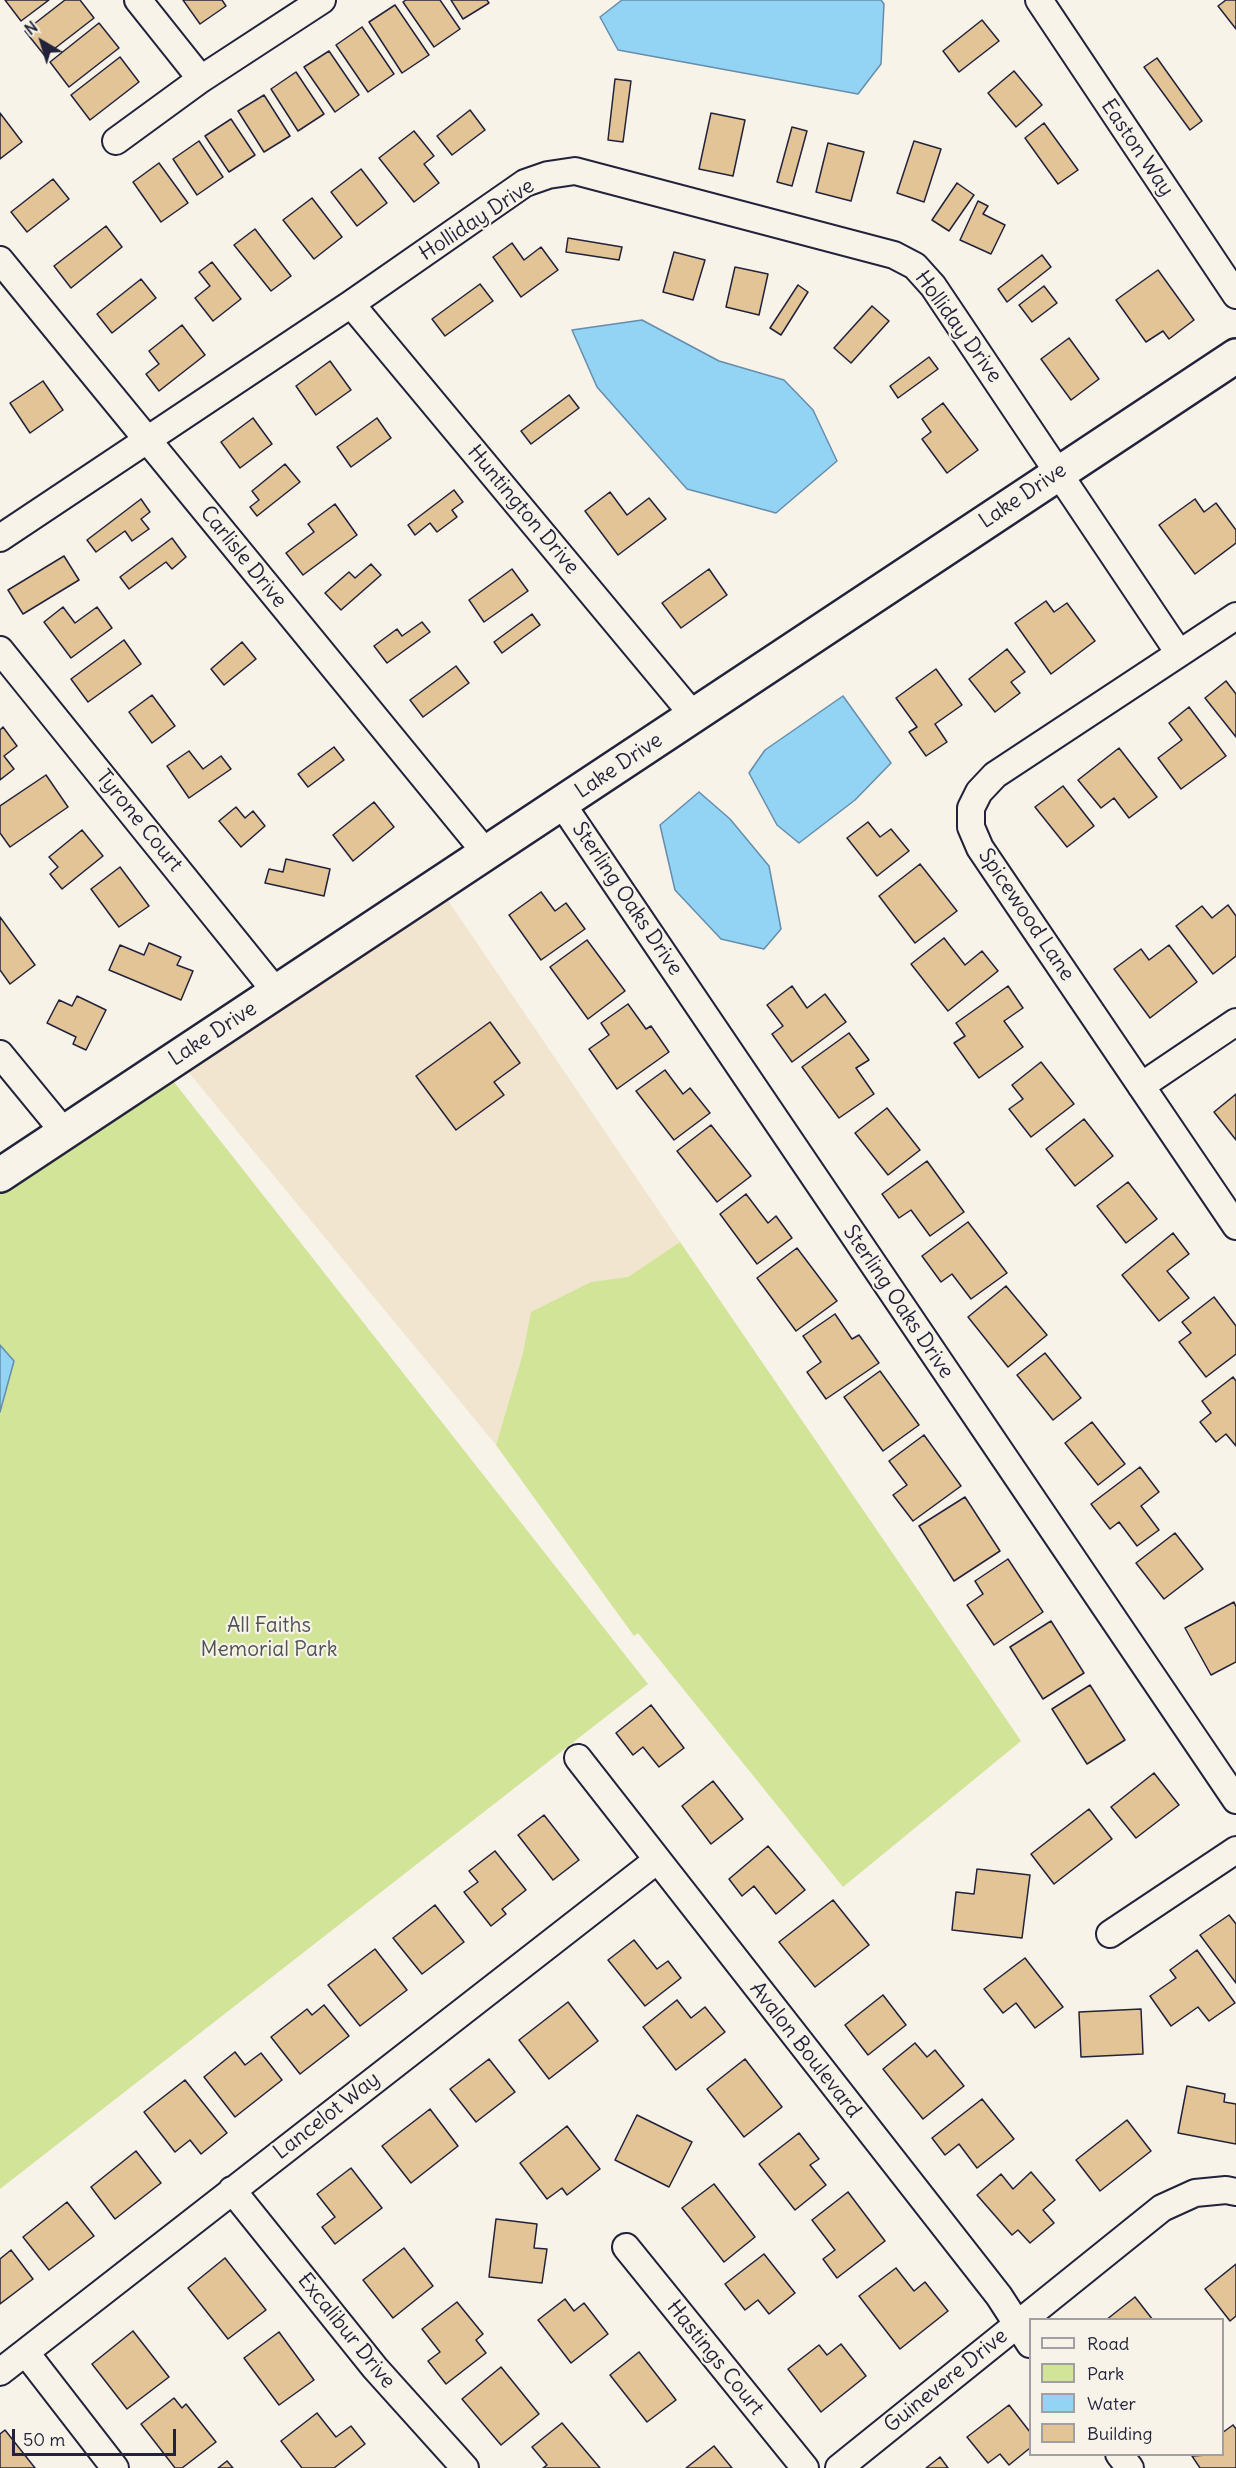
<!DOCTYPE html>
<html>
<head>
<meta charset="utf-8">
<style>
  body { margin:0 }
  #map { position:relative; width:1236px; height:2468px; overflow:hidden; background:#f7f3e8; font-family:Delius,sans-serif }
  canvas { display:block }
  .legend { position:absolute; left:1029px; top:2318px; width:195px; height:138px; box-sizing:border-box; background:#f7f3e8; border:2px solid #a29fa3; margin:0; padding:8px 10px; list-style:none; font-size:18px; color:#22223b }
  .legend li { display:flex; align-items:center; gap:12px; height:30px }
  .legend b { width:30px; border:2px solid #a29fa3 }
  .north { position:absolute; left:12px; top:12px; width:60px; height:60px; -webkit-text-stroke:4px #f7f3e8; paint-order:stroke; rotate:322deg; font-size:16px; font-weight:700; line-height:24px; text-align:center; color:#22223b }
  .north::after { content:''; display:block; margin:auto; width:21px; height:27px; background:#22223b; clip-path:polygon(50% 0,100% 100%,50% 72%,0 100%) }
  .scale { position:absolute; left:12px; top:2429px; width:164px; height:27px; box-sizing:border-box; border:3px solid #22223b; border-top:0; padding-left:8px; font-size:18px; line-height:21px; white-space:nowrap; color:#22223b; -webkit-text-stroke:4px #f7f3e8; paint-order:stroke }
</style>
</head>
<body>
<div id="map">
<canvas width="1236" height="2468"></canvas>
<ul class="legend">
<li><b style="height:8px;background:#f7f3e8"></b>Road</li>
<li><b style="height:16px;background:#d1e498"></b>Park</li>
<li><b style="height:16px;background:#93d4f5"></b>Water</li>
<li><b style="height:16px;background:#e3c496"></b>Building</li>
</ul>
<div class="north">N</div>
<div class="scale">50 m</div>
</div>
<script>
const g = document.querySelector('canvas').getContext('2d');
g.lineJoin = 'round';
function fillPath(path, color) { g.fillStyle = color; g.fill(path, 'evenodd'); }
const poly = rows => new Path2D(rows.map(r => 'M' + r).join(''));
function strokePath(path, color, width, dash) { g.strokeStyle = color; g.lineWidth = width; g.lineCap = dash ? 'butt' : 'round'; g.setLineDash(dash || []); g.stroke(path); }
function write(font, color, halo, rows, align = 'center') {
  g.font = font + ' Delius,sans-serif'; g.lineWidth = 4.5; g.setLineDash([]); g.textBaseline = 'middle'; g.strokeStyle = halo; g.fillStyle = color; for (const [text, x, y, turn = 0] of rows) {
    g.save(); g.translate(x, y); g.rotate((+turn || 0) * Math.PI / 180); g.textAlign = isNaN(turn) ? turn : align; if (halo) g.strokeText(text, 0, 0); g.fillText(text, 0, 0); g.restore();
  }
}
const built = poly([
  [445,896,680,1242,628,1277,591,1283,532,1312,523,1353,496,1445,185,1068]
]);
const green = poly([
  [163,1068,648,1684,0,2189,0,1175],
  [680,1242,1021,1741,843,1887,638,1633,634,1636,496,1445,523,1353,531,1312,591,1282,628,1277]
]);
const water = poly([
  [622,0,881,0,884,4,881,64,858,94,618,50,600,17,622,0],
  [642,320,719,361,784,380,813,410,837,461,776,513,687,489,597,387,572,330,642,320],
  [843,696,891,763,855,800,799,843,777,825,749,773,765,750,843,696],
  [699,792,730,819,769,866,781,929,764,949,721,939,675,890,660,825,699,792],
  [0,1345,14,1361,0,1412,0,1345]
]);
const building = poly([
  [5,0,49,0,21,21,5,0],
  [65,0,80,0,94,18,45,56,25,31,65,0],
  [183,0,222,0,226,6,200,24,183,0],
  [406,0,440,0,460,29,434,47,403,2,406,0],
  [451,0,487,0,489,3,463,19,451,0],
  [1226,0,1236,0,1236,29,1218,6,1226,0],
  [395,5,429,55,402,73,369,22,395,5],
  [982,20,999,41,959,72,943,51,982,20],
  [99,23,119,48,69,87,50,62,99,23],
  [362,27,394,74,368,92,336,45,362,27],
  [329,51,359,95,335,112,304,67,329,51],
  [120,57,139,82,90,120,71,95,120,57],
  [1157,58,1202,121,1190,130,1144,67,1157,58],
  [1014,71,1042,105,1016,127,988,93,1014,71],
  [296,72,324,114,298,131,271,89,296,72],
  [615,79,631,81,623,142,608,140,615,79],
  [264,95,290,136,264,152,238,111,264,95],
  [470,110,485,130,452,155,437,136,470,110],
  [0,113,22,142,0,159,0,113],
  [711,113,745,120,733,176,699,169,711,113],
  [231,119,255,155,229,172,205,136,231,119],
  [1044,123,1078,170,1058,184,1025,138,1044,123],
  [792,127,807,131,792,186,777,182,792,127],
  [414,131,434,156,424,164,439,183,414,202,379,158,414,131],
  [199,141,223,177,197,195,173,159,199,141],
  [914,141,941,149,924,202,897,193,914,141],
  [828,143,864,152,851,201,816,192,828,143],
  [159,163,188,203,161,222,133,182,159,163],
  [361,169,387,203,357,226,331,192,361,169],
  [53,179,69,199,27,232,11,212,53,179],
  [957,183,974,195,949,231,932,220,957,183],
  [312,198,342,237,314,259,283,220,312,198],
  [978,201,988,206,983,214,1005,225,991,254,960,240,978,201],
  [106,226,122,247,71,288,54,266,106,226],
  [255,229,291,276,271,291,234,245,255,229],
  [568,238,622,247,619,260,566,252,568,238],
  [512,243,524,260,541,247,558,270,521,297,493,257,512,243],
  [674,252,705,260,693,300,663,292,674,252],
  [1042,255,1051,267,1007,302,998,289,1042,255],
  [212,262,241,299,213,321,195,298,210,286,199,272,212,262],
  [735,267,768,274,759,315,726,307,735,267],
  [1158,270,1194,320,1169,339,1163,331,1146,342,1116,300,1158,270],
  [141,279,156,298,112,333,97,314,141,279],
  [480,284,493,301,445,336,432,319,480,284],
  [798,285,808,292,781,335,770,328,798,285],
  [1044,286,1057,303,1032,322,1019,305,1044,286],
  [872,306,889,321,851,363,834,348,872,306],
  [182,325,205,355,159,391,146,374,159,364,149,351,182,325],
  [1069,338,1099,379,1071,400,1041,359,1069,338],
  [929,357,938,369,898,398,890,386,929,357],
  [330,361,351,390,316,415,296,386,330,361],
  [43,381,63,410,30,433,10,403,43,381],
  [569,395,579,408,531,444,521,431,569,395],
  [943,403,978,450,947,473,922,439,931,432,922,419,943,403],
  [253,418,272,444,240,468,221,442,253,418],
  [377,418,391,438,351,467,337,447,377,418],
  [285,464,300,482,257,516,250,507,259,500,252,491,285,464],
  [454,490,463,502,452,510,457,517,437,532,430,523,415,535,408,525,454,490],
  [610,492,627,515,649,498,666,519,618,555,585,511,610,492],
  [141,499,150,512,141,519,149,529,132,541,125,531,96,552,87,540,141,499],
  [1195,499,1204,512,1216,503,1236,530,1236,543,1195,574,1159,525,1195,499],
  [335,504,357,535,303,575,286,553,314,532,308,524,335,504],
  [172,538,186,557,172,569,166,562,129,589,120,577,172,538],
  [64,556,79,580,23,614,8,590,64,556],
  [371,564,381,575,341,610,325,593,349,572,355,578,371,564],
  [512,569,528,591,484,622,469,600,512,569],
  [709,569,727,595,681,628,662,603,709,569],
  [1046,601,1054,612,1067,603,1095,641,1051,674,1015,623,1046,601],
  [63,607,75,623,97,607,112,628,71,658,44,622,63,607],
  [532,614,540,625,502,653,494,642,532,614],
  [422,622,430,632,387,663,374,646,397,629,402,636,422,622],
  [124,640,141,664,88,702,71,679,124,640],
  [242,642,256,659,224,685,211,669,242,642],
  [1007,649,1025,672,1011,682,1020,693,995,712,969,679,1007,649],
  [456,666,469,683,423,717,410,700,456,666],
  [936,669,962,705,935,724,947,742,926,756,909,732,917,727,896,698,936,669],
  [1226,681,1236,694,1236,737,1205,698,1226,681],
  [152,695,175,726,152,743,129,712,152,695],
  [1189,707,1226,756,1181,789,1158,758,1182,740,1169,723,1189,707],
  [3,727,17,746,4,756,14,769,0,780,0,730,3,727],
  [334,747,344,760,308,787,298,774,334,747],
  [1119,748,1157,797,1129,818,1114,798,1101,808,1078,780,1119,748],
  [189,751,203,769,221,756,231,769,189,798,167,766,189,751],
  [46,775,68,807,10,847,0,833,0,806,46,775],
  [1063,786,1094,826,1067,847,1035,807,1063,786],
  [374,802,394,827,353,861,333,835,374,802],
  [236,807,245,818,253,811,265,826,241,847,219,821,236,807],
  [868,822,880,837,891,829,909,851,877,876,847,838,868,822],
  [82,830,103,856,62,889,50,874,58,867,49,857,82,830],
  [286,859,330,869,324,896,265,883,269,869,283,872,286,859],
  [920,864,957,911,915,943,879,896,920,864],
  [120,867,149,906,119,927,91,889,120,867],
  [541,892,555,911,566,903,585,929,541,960,509,915,541,892],
  [1228,905,1236,916,1236,956,1213,974,1176,926,1202,906,1212,918,1228,905],
  [0,917,35,965,10,984,0,970,0,917],
  [944,938,965,965,982,951,998,971,948,1011,911,964,944,938],
  [587,940,625,991,588,1019,550,967,587,940],
  [149,943,181,957,177,965,193,971,181,1000,109,970,120,945,144,955,149,943],
  [1169,945,1197,982,1150,1018,1114,969,1141,949,1149,960,1169,945],
  [792,986,807,1008,825,994,846,1022,792,1062,772,1034,783,1026,767,1005,792,986],
  [1008,986,1023,1008,1004,1021,1023,1047,979,1078,954,1043,965,1036,956,1023,1008,986],
  [77,996,106,1010,86,1050,73,1044,76,1037,47,1023,59,1000,72,1006,77,996],
  [628,1004,646,1029,651,1026,669,1052,617,1089,589,1049,609,1035,601,1023,628,1004],
  [490,1022,520,1063,494,1082,504,1095,456,1130,416,1076,490,1022],
  [849,1033,869,1060,856,1068,874,1094,839,1118,802,1067,849,1033],
  [1041,1062,1074,1104,1031,1137,1009,1109,1023,1099,1012,1085,1041,1062],
  [665,1070,683,1094,690,1088,710,1113,674,1140,636,1091,665,1070],
  [1236,1094,1236,1140,1214,1112,1236,1094],
  [887,1108,920,1150,888,1175,855,1133,887,1108],
  [1084,1119,1113,1156,1075,1186,1046,1149,1084,1119],
  [711,1125,751,1176,717,1202,677,1151,711,1125],
  [927,1161,964,1212,930,1236,911,1210,899,1218,882,1194,927,1161],
  [1128,1182,1157,1219,1126,1243,1097,1206,1128,1182],
  [746,1194,768,1223,776,1216,792,1238,757,1264,720,1214,746,1194],
  [968,1222,1007,1273,971,1299,952,1274,941,1282,922,1256,968,1222],
  [1173,1233,1189,1254,1167,1271,1189,1298,1159,1321,1122,1275,1173,1233],
  [797,1248,837,1301,796,1331,757,1278,797,1248],
  [1006,1286,1047,1335,1008,1367,968,1317,1006,1286],
  [1214,1297,1236,1326,1236,1354,1206,1377,1179,1342,1191,1333,1182,1322,1214,1297],
  [835,1314,852,1339,859,1335,879,1363,826,1399,807,1372,821,1362,803,1336,835,1314],
  [1045,1353,1081,1398,1053,1420,1017,1375,1045,1353],
  [880,1371,919,1425,883,1451,844,1397,880,1371],
  [1233,1377,1236,1381,1236,1446,1226,1434,1216,1442,1200,1422,1211,1413,1202,1401,1233,1377],
  [1092,1422,1125,1464,1098,1485,1065,1443,1092,1422],
  [924,1435,961,1486,913,1521,893,1495,907,1485,889,1461,924,1435],
  [1140,1467,1159,1492,1141,1506,1159,1530,1137,1546,1119,1522,1110,1529,1091,1504,1140,1467],
  [965,1497,1000,1551,954,1581,919,1526,965,1497],
  [1175,1533,1203,1569,1164,1599,1136,1563,1175,1533],
  [1008,1559,1043,1612,994,1645,967,1605,983,1594,975,1581,1008,1559],
  [1234,1602,1236,1607,1236,1662,1211,1675,1185,1628,1234,1602],
  [1051,1621,1084,1673,1043,1699,1010,1647,1051,1621],
  [1090,1685,1125,1740,1087,1764,1052,1709,1090,1685],
  [651,1705,684,1748,659,1767,643,1747,633,1755,616,1733,651,1705],
  [1154,1773,1179,1805,1136,1838,1111,1807,1154,1773],
  [713,1781,743,1819,711,1844,682,1806,713,1781],
  [1089,1809,1112,1839,1054,1884,1031,1854,1089,1809],
  [544,1815,579,1860,553,1880,518,1835,544,1815],
  [768,1846,805,1890,776,1914,754,1886,742,1896,729,1879,768,1846],
  [495,1851,526,1890,502,1909,506,1914,491,1926,464,1892,478,1882,469,1871,495,1851],
  [977,1869,1030,1875,1022,1938,952,1930,956,1892,974,1894,977,1869],
  [833,1900,869,1945,815,1987,779,1942,833,1900],
  [435,1905,464,1942,422,1974,393,1938,435,1905],
  [1229,1915,1236,1924,1236,1983,1200,1935,1229,1915],
  [634,1940,657,1969,668,1961,681,1978,645,2006,608,1960,634,1940],
  [375,1949,407,1990,360,2026,328,1985,375,1949],
  [1197,1950,1235,2003,1209,2021,1198,2007,1171,2026,1150,1996,1176,1978,1170,1970,1197,1950],
  [1025,1958,1063,2007,1035,2028,1016,2003,1003,2013,984,1989,1025,1958],
  [883,1995,906,2025,868,2055,845,2025,883,1995],
  [677,2000,691,2018,705,2007,725,2032,676,2070,643,2027,677,2000],
  [568,2002,598,2041,549,2079,519,2040,568,2002],
  [324,2005,349,2036,300,2074,271,2037,307,2009,312,2015,324,2005],
  [1141,2009,1143,2054,1081,2057,1079,2012,1141,2009],
  [915,2043,927,2057,935,2050,964,2086,923,2119,883,2069,915,2043],
  [235,2052,245,2065,261,2053,282,2080,235,2117,204,2077,235,2052],
  [489,2059,515,2092,476,2122,450,2089,489,2059],
  [745,2059,782,2107,744,2137,707,2089,745,2059],
  [185,2080,227,2133,201,2154,190,2140,175,2152,144,2112,185,2080],
  [1187,2086,1225,2094,1224,2102,1236,2104,1236,2144,1178,2133,1187,2086],
  [982,2099,1014,2139,977,2168,959,2144,945,2155,932,2138,982,2099],
  [430,2109,458,2146,411,2183,382,2146,430,2109],
  [637,2115,692,2142,669,2187,615,2160,637,2115],
  [1127,2120,1151,2151,1100,2191,1076,2160,1127,2120],
  [567,2126,600,2169,567,2195,562,2188,547,2199,520,2163,567,2126],
  [799,2133,819,2159,810,2165,826,2185,795,2210,759,2164,799,2133],
  [136,2151,161,2183,115,2219,91,2187,136,2151],
  [351,2168,382,2208,335,2244,322,2227,335,2217,317,2194,351,2168],
  [1031,2172,1055,2200,1043,2210,1054,2223,1030,2243,1018,2230,1012,2235,977,2195,1001,2174,1013,2189,1031,2172],
  [714,2184,755,2237,724,2262,682,2208,714,2184],
  [848,2192,885,2241,837,2278,823,2259,835,2250,812,2220,848,2192],
  [67,2202,94,2236,49,2270,23,2237,67,2202],
  [496,2219,537,2224,534,2248,547,2249,542,2283,489,2277,496,2219],
  [404,2248,433,2286,393,2318,363,2280,404,2248],
  [11,2250,33,2279,0,2304,0,2259,11,2250],
  [764,2254,795,2293,769,2314,758,2300,745,2310,725,2284,764,2254],
  [225,2258,266,2310,228,2339,188,2288,225,2258],
  [1236,2264,1236,2316,1230,2321,1205,2289,1236,2264],
  [896,2268,914,2291,925,2282,948,2311,900,2349,859,2296,896,2268],
  [1135,2297,1153,2320,1106,2320,1135,2297],
  [565,2299,574,2311,584,2303,608,2334,571,2363,538,2320,565,2299],
  [457,2302,483,2334,476,2340,486,2353,446,2384,428,2361,440,2352,422,2329,457,2302],
  [133,2331,169,2377,127,2409,92,2364,133,2331],
  [279,2332,314,2380,279,2405,244,2358,279,2332],
  [841,2344,866,2376,821,2412,788,2369,819,2345,827,2355,841,2344],
  [639,2352,676,2400,647,2422,610,2375,639,2352],
  [501,2367,539,2414,501,2445,462,2399,501,2367],
  [174,2398,182,2408,186,2404,216,2442,182,2468,175,2468,141,2424,174,2398],
  [1009,2405,1030,2432,1030,2448,1009,2465,1000,2454,988,2463,967,2437,1009,2405],
  [317,2413,336,2437,351,2426,365,2444,334,2468,302,2468,281,2441,317,2413],
  [562,2423,600,2468,543,2468,547,2465,532,2447,562,2423],
  [1233,2425,1236,2429,1236,2468,1200,2468,1192,2456,1222,2454,1222,2433,1233,2425],
  [5,2430,35,2468,0,2468,0,2434,5,2430],
  [714,2446,732,2468,686,2468,714,2446],
  [940,2457,948,2468,926,2468,940,2457],
  [227,2461,233,2468,218,2468,227,2461]
]);
const street = poly([
  [138,0,201,79],
  [1039,0,1236,295],
  [116,141,201,79,322,0],
  [0,260,486,853],
  [351,304,694,716],
  [0,538,351,304,525,183,548,175,575,171,894,255,915,266,933,286,1179,653],
  [1236,616,995,775,979,792,971,808,971,827,980,848,1236,1226],
  [0,650,277,993],
  [562,804,1236,1800],
  [0,1054,64,1132],
  [1141,1086,1236,1022],
  [578,1758,999,2296,1030,2344],
  [1110,1934,1236,1850],
  [232,2190,375,2368,465,2468],
  [626,2247,805,2468],
  [26,2353,115,2468],
  [0,2372,656,1861],
  [1119,2454,1130,2468],
  [839,2468,1162,2208,1195,2193,1226,2190,1236,2192]
]);
const secondary = poly([
  [0,1175,1236,356]
]);
const streetNames = [
  ["Easton Way",1137,148,56],
  ["Holliday Drive",477,220,-33],
  ["Holliday Drive",958,327,54],
  ["Lake Drive",1023,496,-34],
  ["Huntington Drive",523,510,50],
  ["Carlisle Drive",243,557,51],
  ["Lake Drive",619,766,-34],
  ["Tyrone Court",139,821,51],
  ["Sterling Oaks Drive",627,899,56],
  ["Spicewood Lane",1026,915,56],
  ["Lake Drive",213,1034,-33],
  ["Sterling Oaks Drive",898,1302,56],
  ["Avalon Boulevard",805,2050,52],
  ["Lancelot Way",327,2116,-38],
  ["Excalibur Drive",346,2331,51],
  ["Hastings Court",715,2358,51],
  ["Guinevere Drive",946,2381,-39]
];
const parkNames = [
  ["All Faiths",269,1626],
  ["Memorial Park",269,1650]
];
fillPath(built, '#f1e5cf');
fillPath(green, '#d1e498');
fillPath(water, '#93d4f5');
strokePath(water, '#668dab', 1.5);
fillPath(building, '#e3c496');
strokePath(building, '#22223b', 1.5);
strokePath(street, '#22223b', 30);
strokePath(secondary, '#22223b', 38);
strokePath(street, '#f7f3e8', 26);
strokePath(secondary, '#f7f3e8', 33);
write('21px', '#22223b', '#f7f3e8', streetNames);
write('21px', '#4e5252', '#f7f3e8', parkNames);
</script>
</body>
</html>
